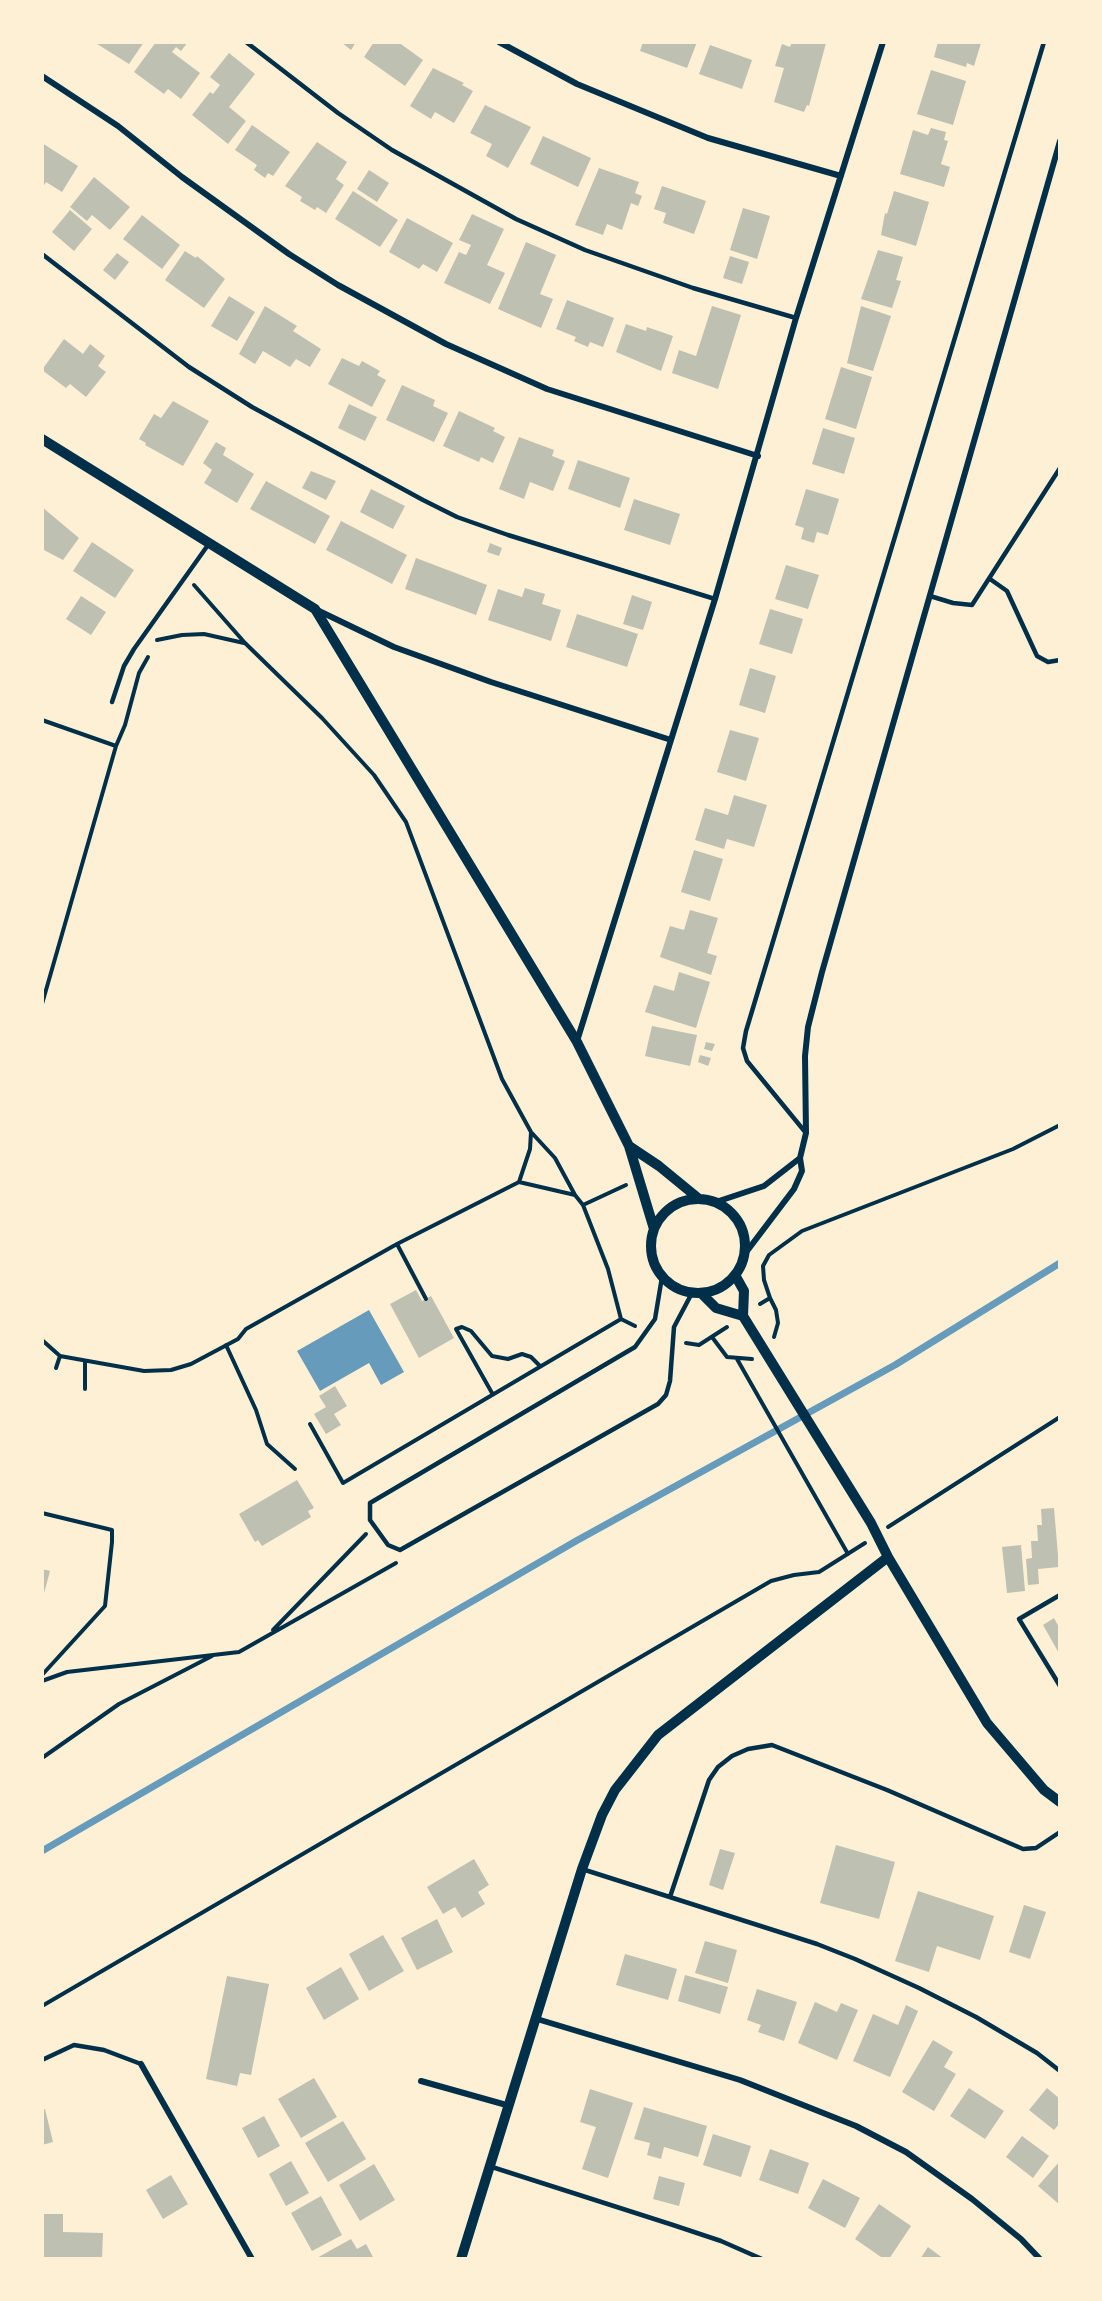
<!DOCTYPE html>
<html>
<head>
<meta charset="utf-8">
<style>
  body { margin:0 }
  #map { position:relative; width:1102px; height:2301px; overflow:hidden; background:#fdf0d5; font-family:Lato,sans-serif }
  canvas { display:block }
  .frame { position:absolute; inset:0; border:44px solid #fdf0d5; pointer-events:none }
</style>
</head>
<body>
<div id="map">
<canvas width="1102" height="2301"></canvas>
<div class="frame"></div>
</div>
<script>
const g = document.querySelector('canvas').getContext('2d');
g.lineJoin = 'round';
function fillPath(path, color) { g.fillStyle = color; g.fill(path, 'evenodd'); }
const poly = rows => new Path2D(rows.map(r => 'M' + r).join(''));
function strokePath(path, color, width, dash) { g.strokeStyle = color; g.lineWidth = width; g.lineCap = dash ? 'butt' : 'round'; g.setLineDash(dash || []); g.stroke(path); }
const water = poly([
  [369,1310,404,1372,381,1385,369,1363,320,1391,297,1351]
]);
const stream = poly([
  [42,1851,576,1541,895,1365,1060,1263]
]);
const building = poly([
  [94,42,144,42,129,64],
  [156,42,188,42,181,51,176,47,172,52,200,73,181,99,168,89,164,94,134,72],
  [341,42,356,42,351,50],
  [374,42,398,42,423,60,405,86,364,57],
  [643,42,697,42,687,68,640,51],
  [792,42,826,43,809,106,807,105,804,112,774,102,784,68,775,66,782,44,790,47],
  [938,42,981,43,974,66,967,63,966,67,934,57],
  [710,45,752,60,742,89,699,74],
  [229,53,255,74,229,107,246,121,228,144,192,115,210,92,213,94,220,85,210,77],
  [433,68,464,83,462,85,473,91,454,123,435,112,431,119,410,106],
  [931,70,966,81,953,125,917,114],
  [485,105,531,127,508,168,486,156,492,144,470,133],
  [252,125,290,152,273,176,268,173,265,178,254,170,257,165,235,150],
  [931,128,946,132,944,140,948,141,941,164,950,167,944,187,900,174,913,130,928,135],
  [543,136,591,158,578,187,530,164],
  [317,142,347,162,336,179,344,185,326,213,317,207,315,210,300,201,302,197,285,186],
  [42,143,78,166,62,192,46,182,42,189],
  [599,168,639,182,635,193,642,196,638,206,631,203,622,230,607,224,603,235,575,225],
  [369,170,389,183,377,202,357,189],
  [94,177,130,207,110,230,92,215,87,221,70,207],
  [662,186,706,201,694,234,663,223,666,213,654,209],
  [353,191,398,220,380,247,335,219],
  [894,191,929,202,916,246,881,235,885,213,887,214],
  [743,208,770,216,757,259,730,250],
  [70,210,92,229,74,251,52,232],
  [472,214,504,229,487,265,505,273,490,304,444,283,459,252,466,255,471,245,459,240],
  [142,215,180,245,162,269,123,239],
  [407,218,453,243,437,272,423,264,419,269,389,252],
  [526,242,556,255,540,294,553,299,541,328,498,309],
  [878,250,903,257,896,280,901,281,892,308,861,299],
  [185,251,196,258,197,256,225,279,204,308,165,280],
  [117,253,129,262,115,280,103,270],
  [730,256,749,262,742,284,723,278],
  [229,296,255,312,237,341,211,326],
  [567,300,614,318,603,347,590,342,588,347,574,341,576,337,556,329],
  [265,306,297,326,293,331,321,349,310,367,296,359,290,367,263,351,255,364,239,354],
  [712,306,741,315,718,389,672,373,679,350,696,356],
  [861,306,891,316,873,371,847,363],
  [626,324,646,331,647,327,673,336,661,371,616,352],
  [64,339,83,354,90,344,105,356,98,366,106,372,86,397,70,384,66,388,42,370],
  [342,358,359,366,362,361,380,371,377,375,386,380,372,407,328,384],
  [841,367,872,377,856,429,825,419],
  [402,385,435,400,433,406,448,413,434,442,386,420],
  [173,401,209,421,183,466,145,445,146,443,139,439,154,414,161,418],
  [349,404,377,417,365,441,338,428],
  [459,411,495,428,493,431,505,437,493,463,481,457,479,462,443,446],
  [823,428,855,438,844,474,812,464],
  [519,437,554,450,552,456,565,461,553,491,530,482,524,499,499,489],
  [216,442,226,448,223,455,254,474,237,503,204,483,212,470,203,463],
  [578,460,630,478,620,508,568,489],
  [311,471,336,481,326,500,302,488],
  [266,481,330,516,315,544,250,509],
  [371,489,405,506,393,529,360,512],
  [806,489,839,499,828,535,817,532,814,543,801,539,804,528,795,525],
  [634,499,680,514,670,545,624,530],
  [42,507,79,538,63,560,42,549],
  [341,521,407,555,392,584,326,550],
  [92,542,134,570,115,598,73,571],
  [490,543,502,548,499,556,487,552],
  [416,558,487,585,476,615,405,589],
  [786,565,819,575,808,609,775,599],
  [525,588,545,594,542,604,561,610,551,641,488,620,498,589,522,597],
  [632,595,652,602,643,630,623,624],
  [81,596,106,612,91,635,66,619],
  [770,609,803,619,792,654,759,644],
  [577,614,638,634,627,667,566,647],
  [750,668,776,676,765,713,739,705],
  [730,730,759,738,746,781,717,772],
  [734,795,767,805,754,847,727,839,724,849,695,840,705,808,728,815],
  [694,850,723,859,710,901,681,892],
  [690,910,718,918,707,953,717,956,711,975,660,957,670,926,684,930],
  [679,972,710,982,696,1028,645,1012,654,985,674,991],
  [652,1026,697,1035,690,1066,645,1056],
  [706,1042,715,1044,712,1051,704,1049],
  [700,1055,711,1058,708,1066,698,1062],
  [416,1290,422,1301,431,1296,454,1338,419,1358,390,1304],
  [335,1386,347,1406,334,1414,341,1425,326,1434,314,1414,326,1407,319,1396],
  [297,1480,314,1508,308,1511,311,1517,262,1546,258,1540,255,1542,239,1514],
  [1054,1508,1059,1567,1038,1569,1039,1584,1028,1585,1026,1559,1032,1558,1031,1541,1038,1541,1037,1525,1042,1525,1041,1509],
  [1021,1545,1025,1591,1007,1593,1002,1547],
  [42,1569,50,1571,43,1597,42,1597],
  [1054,1618,1060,1629,1060,1655,1043,1625],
  [836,1845,895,1862,879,1919,820,1903],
  [720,1849,735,1853,723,1890,709,1885],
  [474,1859,489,1885,478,1892,485,1904,462,1918,455,1907,443,1914,427,1887],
  [918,1891,994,1916,980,1960,937,1946,929,1972,895,1961],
  [1024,1905,1046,1912,1030,1959,1009,1952],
  [437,1919,453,1952,417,1970,401,1938],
  [383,1935,404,1971,369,1991,349,1954],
  [705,1941,737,1950,728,1983,695,1973],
  [625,1954,677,1969,668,2000,616,1985],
  [341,1967,359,1999,324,2020,306,1988],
  [685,1975,728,1987,720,2014,678,2001],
  [227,1976,269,1984,251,2075,240,2073,237,2086,206,2079],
  [757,1989,797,2002,784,2041,758,2032,761,2025,747,2020],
  [815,2002,837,2012,841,2003,858,2010,837,2060,798,2043],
  [906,2005,918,2011,890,2077,853,2061,873,2014,898,2025],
  [933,2040,953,2052,944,2067,956,2074,934,2111,902,2092],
  [314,2078,337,2117,301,2138,278,2099],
  [969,2088,1004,2111,985,2139,950,2116],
  [1047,2088,1060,2099,1060,2123,1054,2130,1029,2110],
  [590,2089,633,2103,608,2178,582,2169,596,2127,580,2122],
  [644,2107,707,2126,698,2157,664,2147,661,2159,647,2155,650,2143,634,2139],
  [45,2109,53,2142,42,2145,42,2110],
  [264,2116,280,2146,258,2158,242,2128],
  [343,2121,366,2159,328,2182,305,2143],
  [713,2134,751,2146,741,2177,703,2165],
  [1022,2136,1049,2156,1033,2178,1006,2157],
  [770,2149,809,2163,798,2194,759,2180],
  [291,2161,309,2193,286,2206,269,2174],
  [1060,2161,1060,2205,1038,2186],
  [374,2164,395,2200,360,2221,339,2185],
  [171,2175,188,2204,163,2219,146,2190],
  [659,2176,685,2183,679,2206,653,2199],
  [823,2179,860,2198,845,2228,808,2208],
  [321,2196,342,2235,312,2251,291,2213],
  [879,2204,911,2226,889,2259,884,2259,855,2239],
  [44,2214,63,2214,63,2232,103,2233,102,2259,44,2259],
  [351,2239,357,2249,366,2244,374,2259,315,2259],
  [928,2247,944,2259,920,2259]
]);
const path = poly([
  [157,640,182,635,204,634,244,643],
  [42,720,116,746],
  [42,1004,116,746,125,725,139,673,148,657],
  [519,1182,530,1149,531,1132],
  [575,1195,583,1205,608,1269,621,1319,635,1326],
  [583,1205,626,1185],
  [397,1244,426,1299],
  [770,1298,776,1310,778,1323,774,1337],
  [760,1304,770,1298,764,1280,763,1266,769,1255,802,1231,1013,1149,1060,1125],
  [712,1337,727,1357,752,1359],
  [42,1340,60,1356,144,1371,171,1370,191,1364,238,1339,246,1329,397,1244,519,1182,575,1195,555,1158,531,1132,502,1079,406,822,374,775,322,718,245,643,194,585],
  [686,1343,699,1345,727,1327],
  [226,1345,256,1410,267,1444,295,1469],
  [737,1359,848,1554],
  [56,1368,60,1356],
  [85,1389,85,1361],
  [492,1393,456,1329,462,1327,471,1331,492,1356,508,1359,522,1354,531,1357,539,1365],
  [310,1424,343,1483,621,1319],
  [42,1513,112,1530,112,1542,105,1606,42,1675],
  [888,1527,1060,1417],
  [273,1630,366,1534],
  [42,1681,67,1672,239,1652,396,1563],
  [42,1758,119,1704,212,1656],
  [42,2006,771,1581,794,1575,819,1572,865,1543]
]);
const service = poly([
  [246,42,338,113,392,150,516,219,585,250,693,288,796,318],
  [42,254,189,367,252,407,423,500,457,517,508,535,715,599],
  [990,579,1007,591,1037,656,1048,662,1060,660],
  [930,596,953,603,972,605,1060,468],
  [112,702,124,666,134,649,208,545],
  [806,1133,747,1061,743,1048,746,1031,1044,42],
  [662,1277,655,1319,635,1347,370,1503,370,1520,388,1545,400,1550,658,1404,666,1395,670,1381,674,1327,692,1293],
  [1060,1595,1019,1619,1060,1686],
  [582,1869,817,1944,855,1959,919,1988,976,2017,1037,2053,1060,2071],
  [670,1897,709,1780,718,1767,732,1756,748,1749,772,1745,887,1790,1023,1849,1036,1848,1060,1832],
  [42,2060,74,2045,104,2050,141,2064],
  [492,2167,673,2225,721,2241,762,2259]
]);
const minor = poly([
  [499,42,577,84,708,138,841,176],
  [42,76,118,126,182,177,289,254,338,285,446,344,547,389,758,456],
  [317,610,394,647,491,682,671,740],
  [577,1041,715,599,796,318,883,42],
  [716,1202,764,1186,800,1158],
  [744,1255,794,1189,802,1171,800,1158,806,1133,805,1056,808,1027,822,972,1060,141],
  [537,2019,740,2080,856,2126,906,2152,972,2199,1021,2239,1040,2259],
  [141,2064,252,2259],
  [421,2081,510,2106]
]);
const tertiary = poly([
  [42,439,315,609,577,1042,629,1146,654,1229],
  [629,1146,659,1166,698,1198],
  '651 1246a47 47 0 1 1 94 0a47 47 0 1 1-94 0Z',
  [735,1275,744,1291,743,1316,871,1523,888,1557],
  [701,1293,716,1308,743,1316],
  [461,2259,582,1869,602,1815,615,1790,658,1735,888,1557,987,1723,1044,1790,1060,1802]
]);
fillPath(water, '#669bbc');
strokePath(stream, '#669bbc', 7);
fillPath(building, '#bec0b2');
strokePath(path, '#003049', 4);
strokePath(service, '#003049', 4.5);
strokePath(minor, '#003049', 6);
strokePath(tertiary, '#003049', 10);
</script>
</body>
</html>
